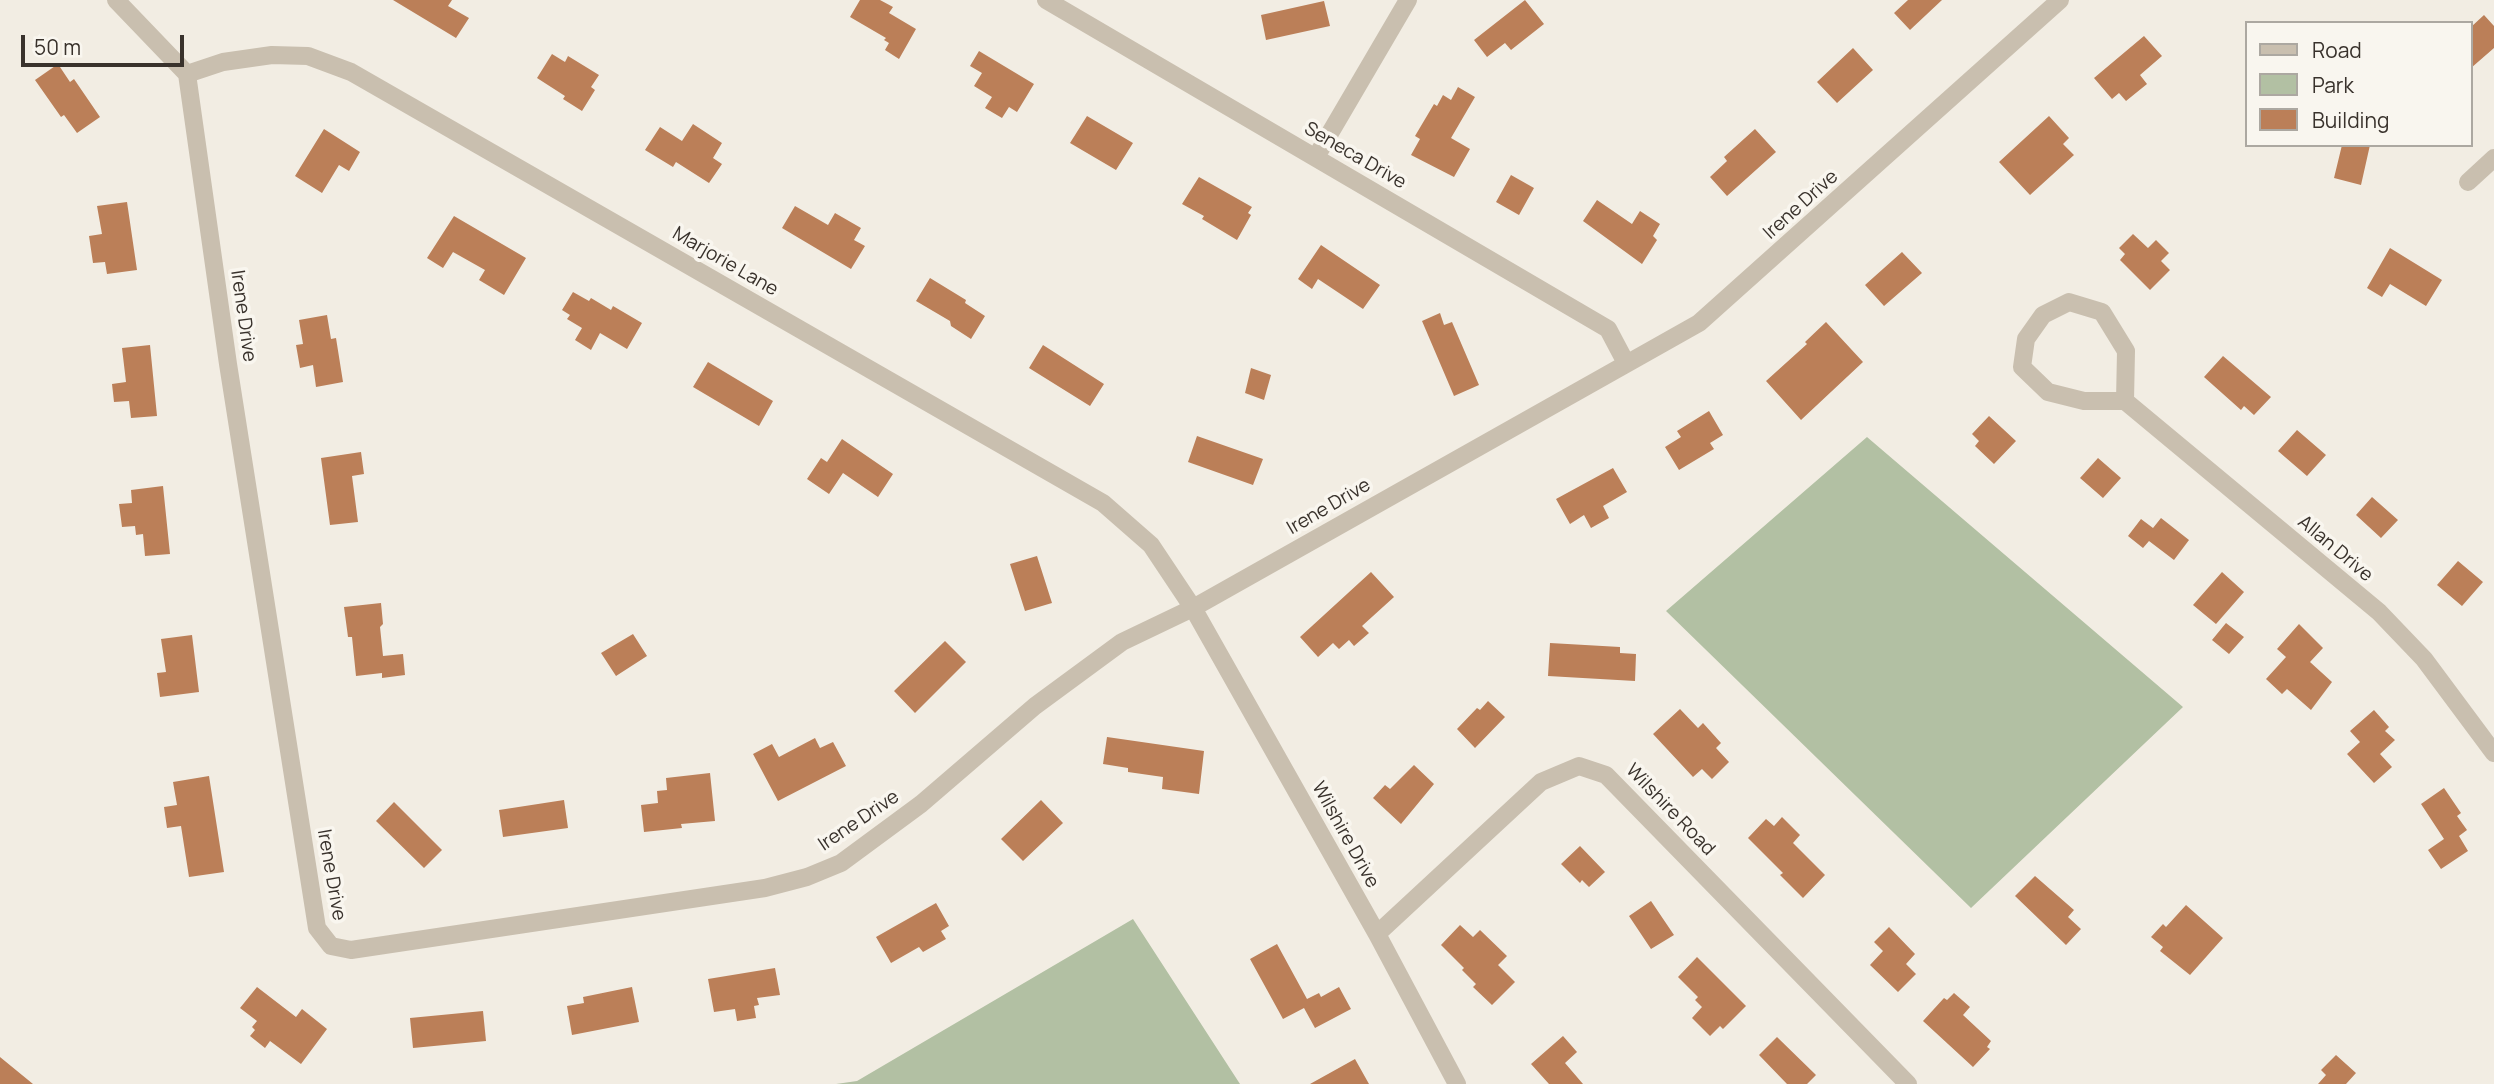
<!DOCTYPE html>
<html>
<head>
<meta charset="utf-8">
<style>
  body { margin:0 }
  #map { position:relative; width:2494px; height:1084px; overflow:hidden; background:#f2ede3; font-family:Manrope,sans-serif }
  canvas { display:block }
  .legend { position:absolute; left:2245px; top:21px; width:228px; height:126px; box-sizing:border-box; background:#f9f6ef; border:2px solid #aca8a1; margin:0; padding:9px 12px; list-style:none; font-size:21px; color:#39322c }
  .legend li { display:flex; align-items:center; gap:14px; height:35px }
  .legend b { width:35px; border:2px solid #aca8a1 }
  .scale { position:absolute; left:21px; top:35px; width:163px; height:32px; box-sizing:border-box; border:4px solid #39322c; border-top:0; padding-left:9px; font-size:21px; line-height:24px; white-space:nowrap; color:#39322c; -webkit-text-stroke:5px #f9f6ef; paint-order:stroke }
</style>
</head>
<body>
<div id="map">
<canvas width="2494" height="1084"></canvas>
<ul class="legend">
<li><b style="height:9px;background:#c9bfaf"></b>Road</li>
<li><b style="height:19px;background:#b2c0a3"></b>Park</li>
<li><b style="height:19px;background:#bb7f58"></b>Building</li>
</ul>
<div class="scale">50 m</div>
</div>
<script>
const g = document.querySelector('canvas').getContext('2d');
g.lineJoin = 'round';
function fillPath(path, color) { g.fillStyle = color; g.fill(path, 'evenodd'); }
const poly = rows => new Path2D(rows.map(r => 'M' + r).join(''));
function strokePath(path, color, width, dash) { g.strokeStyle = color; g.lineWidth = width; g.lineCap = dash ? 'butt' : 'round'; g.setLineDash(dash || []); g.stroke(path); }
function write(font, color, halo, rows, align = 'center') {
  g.font = font + ' Manrope,sans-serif'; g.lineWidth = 7; g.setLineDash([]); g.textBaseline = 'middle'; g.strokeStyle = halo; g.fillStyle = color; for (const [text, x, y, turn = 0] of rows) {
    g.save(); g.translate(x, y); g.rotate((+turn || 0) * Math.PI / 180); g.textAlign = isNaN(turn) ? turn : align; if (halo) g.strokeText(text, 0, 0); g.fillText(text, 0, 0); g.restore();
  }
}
const green = poly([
  [1867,437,2183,707,1971,908,1666,611],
  [1133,919,1240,1084,836,1084,857,1081]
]);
const building = poly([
  [393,0,452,0,448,6,469,18,456,38],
  [860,0,880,0,893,7,889,13,916,29,899,59,885,50,889,43,884,40,886,38,850,17],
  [1525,0,1544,24,1511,50,1505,43,1487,57,1474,40],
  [1908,0,1942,0,1910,30,1894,13],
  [1324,1,1330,26,1266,40,1261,15],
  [2484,15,2494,26,2494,48,2471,68,2471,27],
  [2144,36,2162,56,2140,75,2147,84,2126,101,2119,93,2112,99,2094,78],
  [1853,48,1873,70,1837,103,1817,82],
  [979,51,1034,84,1017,112,1009,107,1002,118,985,108,992,97,974,86,982,73,970,66],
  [552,54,565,62,568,56,599,75,591,87,595,90,582,111,563,99,565,96,537,78],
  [58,64,70,82,74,79,100,117,77,133,64,115,61,117,35,80],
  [1458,87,1475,97,1451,138,1470,149,1454,177,1411,155,1420,139,1415,136,1434,104,1437,106,1443,95,1451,100],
  [1087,116,1133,143,1116,170,1070,143],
  [2049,116,2069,138,2063,144,2074,155,2030,195,1999,162],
  [693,124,722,143,713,158,722,164,709,183,676,162,673,167,645,150,660,127,682,141],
  [324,129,360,152,349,171,339,165,322,193,295,176],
  [1755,129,1776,152,1727,196,1710,177,1727,161,1724,157],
  [2342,145,2370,145,2361,185,2334,178],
  [1511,175,1534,188,1519,215,1496,202],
  [1199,177,1252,207,1248,213,1251,215,1237,240,1202,219,1204,216,1182,204],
  [1597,200,1632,224,1640,211,1660,224,1653,236,1657,240,1642,264,1583,221],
  [127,202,137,270,107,274,105,262,93,263,89,236,102,234,97,206],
  [795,206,828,225,835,213,861,228,854,240,865,246,851,269,782,228],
  [454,216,526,258,504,295,479,280,485,270,453,252,443,268,427,258],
  [2133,234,2148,248,2156,240,2169,253,2161,261,2170,270,2150,290,2120,260,2125,254,2119,248],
  [1321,245,1380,285,1363,309,1318,279,1312,289,1298,279],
  [2390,248,2442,280,2426,306,2390,284,2382,297,2367,288],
  [1902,252,1922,273,1884,306,1865,285],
  [930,278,966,300,965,303,985,316,971,339,951,326,950,321,916,301],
  [573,292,589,301,591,298,611,310,613,306,642,323,627,349,600,333,591,350,575,340,582,328,567,319,570,315,562,310],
  [1440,313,1444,325,1452,322,1479,385,1454,396,1422,321],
  [327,315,331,339,336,338,343,382,316,387,313,365,300,368,296,345,303,344,299,320],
  [1826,322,1863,362,1801,420,1766,381,1807,344,1805,342],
  [150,345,157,416,131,418,129,401,114,402,112,384,126,382,122,348],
  [1043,345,1104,384,1090,406,1029,368],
  [2223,356,2271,397,2254,415,2244,406,2241,410,2204,377],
  [708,362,773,401,759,426,693,387],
  [1251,368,1271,375,1264,400,1245,393],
  [1709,411,1723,435,1710,443,1714,449,1679,470,1665,447,1681,437,1677,431],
  [1989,416,2016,441,1994,464,1975,446,1979,441,1972,434],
  [2297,430,2326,455,2307,476,2278,451],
  [1197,436,1263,459,1253,485,1188,462],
  [842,439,893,474,878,497,843,473,829,494,807,479,821,458,827,462],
  [361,452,364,474,352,476,358,522,330,525,321,458],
  [2098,458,2121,478,2103,498,2080,478],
  [1613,468,1627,492,1603,506,1609,518,1591,528,1584,515,1570,524,1556,499],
  [163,486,170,554,145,556,143,534,136,535,135,526,122,527,119,504,132,503,131,490],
  [2372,497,2398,520,2381,538,2356,515],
  [2161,518,2189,540,2174,560,2149,541,2143,548,2128,536,2141,519,2153,528],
  [1037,556,1052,603,1025,611,1010,564],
  [2458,561,2483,582,2462,606,2437,585],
  [1371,572,1394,597,1362,626,1369,633,1354,646,1349,640,1339,649,1333,643,1318,657,1300,637],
  [2222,572,2244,592,2216,624,2193,605],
  [381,603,383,624,380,627,383,656,403,654,405,675,382,678,382,673,356,676,352,637,348,637,344,607],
  [2226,623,2244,637,2229,654,2212,640],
  [2299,624,2323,648,2310,662,2332,682,2311,710,2287,689,2282,694,2266,679,2286,657,2277,649],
  [633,634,647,656,616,676,601,653],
  [192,635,199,692,160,697,157,673,166,672,161,639],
  [945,641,966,662,915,713,894,691],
  [1550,643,1620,647,1620,653,1636,654,1635,681,1548,676],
  [1488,701,1505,717,1475,748,1457,729,1477,708,1480,710],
  [1680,709,1698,728,1703,723,1721,743,1716,748,1729,762,1712,779,1702,769,1693,777,1653,734],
  [2374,710,2389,727,2385,731,2395,740,2380,754,2392,767,2374,783,2347,754,2360,742,2350,731],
  [1107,737,1204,751,1199,794,1162,789,1163,777,1128,772,1128,768,1103,764],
  [815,738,820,748,833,742,846,766,778,801,753,754,772,744,779,757],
  [1414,765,1434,784,1401,824,1373,798,1385,785,1390,789],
  [710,773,715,821,681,824,682,828,644,832,641,805,658,803,657,791,667,790,666,778],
  [209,776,224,872,189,877,181,826,167,828,164,807,177,805,173,782],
  [2444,788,2461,813,2457,816,2467,830,2459,836,2468,851,2441,869,2428,850,2444,839,2421,804],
  [564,800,568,828,503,837,499,810],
  [1041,800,1063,823,1023,861,1001,839],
  [394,802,442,850,424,868,376,821],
  [1782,817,1800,835,1793,843,1825,875,1803,898,1780,875,1783,873,1748,838,1766,819,1774,826],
  [1580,846,1605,872,1589,887,1582,880,1580,883,1561,864],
  [2035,876,2074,910,2068,917,2081,929,2066,945,2015,896],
  [1651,901,1674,935,1651,949,1629,916],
  [936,903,949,926,941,931,946,939,923,952,919,947,891,963,876,937],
  [2186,905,2223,938,2190,975,2160,951,2163,947,2151,937,2163,924,2166,927],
  [1460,925,1473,937,1480,930,1507,956,1498,965,1515,982,1492,1005,1473,987,1476,984,1462,970,1464,968,1441,945],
  [1889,927,1915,954,1906,964,1916,974,1898,992,1870,965,1883,951,1874,942],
  [1277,944,1307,999,1319,993,1321,997,1339,987,1351,1009,1315,1028,1304,1008,1283,1019,1250,959],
  [1697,957,1746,1006,1723,1029,1720,1026,1710,1036,1692,1018,1702,1007,1695,1000,1698,997,1678,977],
  [775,968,780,995,757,998,759,1005,754,1006,756,1018,737,1021,735,1009,714,1012,708,979],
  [257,987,296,1017,302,1009,327,1029,301,1064,270,1041,265,1048,250,1036,255,1030,252,1027,257,1021,240,1008],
  [632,987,639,1022,572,1035,567,1006,584,1003,583,997],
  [1954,993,1970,1007,1963,1015,1991,1041,1987,1047,1990,1049,1973,1067,1923,1021,1944,998,1947,1000],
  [483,1011,486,1041,413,1048,410,1018],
  [1563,1036,1577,1052,1565,1063,1583,1084,1549,1084,1531,1064],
  [1777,1037,1816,1075,1807,1084,1787,1084,1759,1055],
  [2336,1055,2356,1073,2346,1084,2318,1084,2326,1075,2321,1070],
  [0,1057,33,1084,0,1084],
  [1355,1059,1369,1084,1310,1084]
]);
const minor = poly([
  [116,0,187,74,228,364,317,928,331,946,351,950,765,888,807,877,841,863,921,804,1035,706,1122,642,1193,608,1699,323,2060,0],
  [1046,0,1608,329,1626,363],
  [187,74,223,62,272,55,308,56,351,72,1103,503,1151,545,1193,608,1377,934,1457,1084],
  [1316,157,1408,0],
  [2468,182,2494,158],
  [2125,401,2126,351,2102,312,2069,302,2043,315,2026,339,2022,367,2048,392,2084,401,2125,401,2379,612,2424,659,2494,753],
  [1377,934,1541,782,1579,766,1606,775,1908,1084]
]);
const streetNames = [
  ["Seneca Drive",1355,156,30],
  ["Irene Drive",1801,205,-42],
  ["Marjorie Lane",725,262,30],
  ["Irene Drive",243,316,82],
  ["Irene Drive",1329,507,-30],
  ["Allan Drive",2335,549,40],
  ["Wilshire Road",1670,810,46],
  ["Irene Drive",859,821,-34],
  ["Wilshire Drive",1345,835,61],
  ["Irene Drive",331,875,80]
];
fillPath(green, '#b2c0a3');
fillPath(building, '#bb7f58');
strokePath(minor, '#c9bfaf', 18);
write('19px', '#39322c', '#f9f6ef', streetNames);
</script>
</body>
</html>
